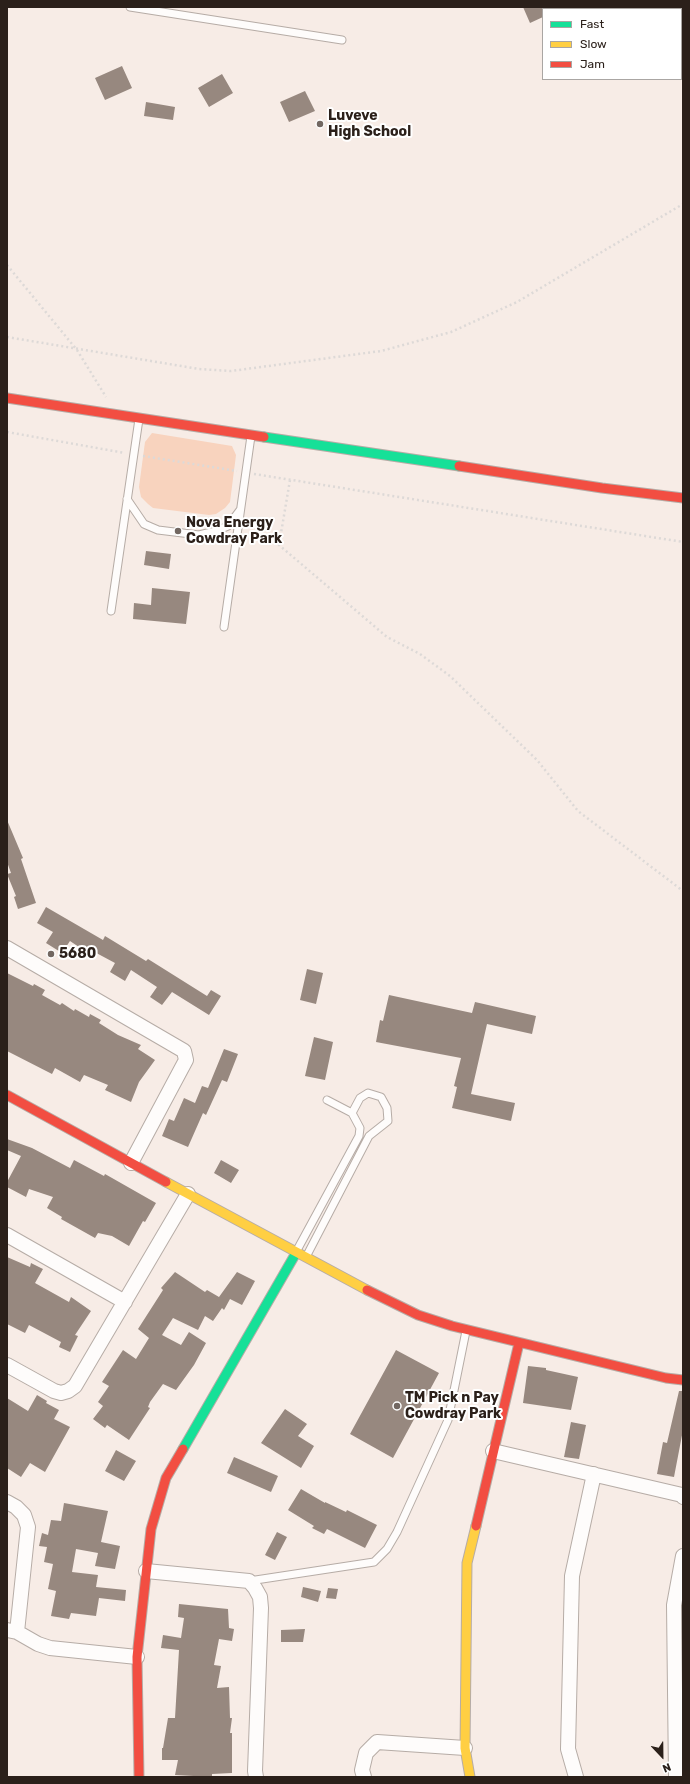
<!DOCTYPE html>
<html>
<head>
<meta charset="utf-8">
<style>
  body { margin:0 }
  #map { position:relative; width:690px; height:1784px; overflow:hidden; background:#f7ece6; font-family:Rubik,sans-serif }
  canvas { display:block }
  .frame { position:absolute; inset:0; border:8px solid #2b201a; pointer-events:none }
  .legend { position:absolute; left:542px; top:8px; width:140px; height:72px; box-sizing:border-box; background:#fff; border:1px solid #aaa6a3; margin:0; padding:5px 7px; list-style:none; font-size:12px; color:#2b201a }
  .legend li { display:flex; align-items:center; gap:8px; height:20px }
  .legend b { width:20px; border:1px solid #aaa6a3 }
  .north { position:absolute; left:642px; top:1736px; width:40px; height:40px; -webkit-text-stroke:3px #fff; paint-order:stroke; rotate:158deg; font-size:11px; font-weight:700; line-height:16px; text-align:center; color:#2b201a }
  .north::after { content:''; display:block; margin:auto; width:14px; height:18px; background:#2b201a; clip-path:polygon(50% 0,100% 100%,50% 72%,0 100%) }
</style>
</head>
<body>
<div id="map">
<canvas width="690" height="1784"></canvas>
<div class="frame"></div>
<ul class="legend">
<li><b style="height:5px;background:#16e098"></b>Fast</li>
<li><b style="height:5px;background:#ffcf43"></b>Slow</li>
<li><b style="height:5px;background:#f24e42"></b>Jam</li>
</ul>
<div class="north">N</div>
</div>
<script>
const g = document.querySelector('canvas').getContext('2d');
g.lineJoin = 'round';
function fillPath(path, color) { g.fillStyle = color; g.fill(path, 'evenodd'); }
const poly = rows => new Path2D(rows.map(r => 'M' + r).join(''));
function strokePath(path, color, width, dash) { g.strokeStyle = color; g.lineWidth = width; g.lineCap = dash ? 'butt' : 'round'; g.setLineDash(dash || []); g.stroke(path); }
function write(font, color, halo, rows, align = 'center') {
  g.font = font + ' Rubik,sans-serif'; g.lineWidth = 4; g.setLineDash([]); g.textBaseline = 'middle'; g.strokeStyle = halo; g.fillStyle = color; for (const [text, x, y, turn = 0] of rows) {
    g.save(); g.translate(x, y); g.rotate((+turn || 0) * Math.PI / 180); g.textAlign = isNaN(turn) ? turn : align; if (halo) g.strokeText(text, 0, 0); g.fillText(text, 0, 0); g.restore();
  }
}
const green = poly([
  [152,433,232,446,236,455,230,502,225,508,216,514,209,515,153,508,148,504,141,497,139,487,145,442]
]);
const building = poly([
  [523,7,543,7,543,17,530,23],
  [122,66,132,88,105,100,95,78],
  [222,74,233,93,209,107,198,88],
  [305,91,315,111,289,122,280,102],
  [146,102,175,107,173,120,144,116],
  [146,551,171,554,169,569,144,565],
  [152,588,190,592,186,624,133,619,134,603,151,605],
  [7,820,23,858,21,859,36,903,18,909,14,897,16,896,7,874,11,873,7,862],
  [46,907,103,940,105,936,146,961,148,959,207,996,211,990,221,996,209,1015,172,992,162,1005,150,997,157,987,131,970,125,981,110,972,115,963,87,948,85,951,70,941,62,953,46,943,53,932,37,923],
  [307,969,323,973,316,1004,300,1000],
  [7,973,33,986,34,984,45,990,42,995,60,1005,62,1003,74,1011,75,1009,89,1017,90,1014,101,1020,99,1023,118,1035,141,1045,138,1049,155,1060,139,1082,131,1102,105,1090,108,1085,84,1075,80,1082,55,1068,52,1074,7,1051],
  [389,995,472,1013,475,1002,536,1016,532,1034,487,1024,471,1094,515,1103,511,1121,452,1108,457,1087,454,1086,461,1058,376,1042,380,1020,383,1021],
  [314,1037,333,1042,325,1080,305,1076],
  [224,1049,238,1054,227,1082,222,1080,206,1115,203,1113,188,1147,162,1136,169,1119,174,1121,184,1098,195,1103,202,1086,208,1088],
  [7,1139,32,1148,70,1168,74,1160,104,1176,105,1174,156,1203,145,1222,143,1221,129,1246,112,1236,98,1233,95,1238,61,1219,62,1217,47,1208,53,1197,29,1189,26,1197,7,1187,7,1182,21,1156,7,1150],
  [221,1160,239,1170,231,1183,214,1173],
  [7,1257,30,1267,31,1263,43,1269,35,1283,69,1302,71,1297,91,1311,75,1335,78,1336,70,1352,59,1347,61,1342,29,1325,25,1333,7,1324],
  [175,1272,205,1292,207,1290,219,1297,237,1272,255,1281,242,1305,230,1299,224,1310,222,1308,213,1321,205,1316,198,1330,173,1318,162,1335,181,1345,189,1332,206,1343,194,1365,176,1390,163,1384,150,1402,148,1407,150,1408,129,1440,107,1425,105,1428,93,1419,103,1406,98,1402,109,1386,102,1382,123,1350,136,1359,149,1338,138,1329,163,1290,161,1288],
  [396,1350,439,1373,393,1458,350,1434],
  [528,1366,546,1368,546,1370,578,1377,571,1410,523,1403],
  [679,1391,683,1391,683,1430,674,1477,657,1474,663,1442,667,1443],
  [37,1395,47,1401,46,1403,59,1410,54,1419,70,1427,45,1472,30,1463,21,1477,7,1468,7,1398,28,1411],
  [285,1409,307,1424,298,1436,314,1446,301,1468,261,1443],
  [571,1422,586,1425,579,1459,564,1457],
  [116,1450,136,1461,124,1481,105,1471],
  [234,1457,278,1476,271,1492,227,1473],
  [301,1489,325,1503,325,1502,346,1512,347,1510,377,1525,365,1548,327,1529,324,1534,312,1528,314,1526,288,1510],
  [64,1503,108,1511,101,1542,120,1546,115,1569,95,1566,98,1553,76,1549,72,1572,98,1575,96,1587,126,1590,125,1601,99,1598,96,1616,71,1613,69,1619,51,1616,56,1591,48,1589,53,1564,44,1562,47,1547,39,1546,42,1533,48,1535,51,1520,61,1521],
  [277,1532,287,1537,275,1560,265,1555],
  [303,1587,321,1591,318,1602,301,1597],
  [328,1588,338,1589,336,1599,326,1598],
  [179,1604,228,1609,229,1628,234,1629,232,1641,219,1639,214,1665,221,1666,217,1688,229,1687,230,1718,232,1718,230,1733,232,1733,232,1773,212,1774,212,1777,175,1775,178,1760,162,1760,162,1748,163,1748,168,1718,175,1718,179,1650,161,1648,163,1635,181,1638,184,1618,178,1617],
  [305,1629,303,1642,281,1642,281,1630]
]);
const path = poly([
  [7,265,77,350,106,397],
  [7,337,199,369,231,371,381,351,451,332,517,302,683,204],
  [7,432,125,453],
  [143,456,237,471],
  [254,474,683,542],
  [290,480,279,545,387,637,420,654,450,676,537,760,578,811,683,891]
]);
const lane = poly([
  [130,7,342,40],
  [127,499,144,524,158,530,199,535,216,531,228,526,240,510],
  [111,611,139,419],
  [224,627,251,436],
  [327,1100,352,1113],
  [296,1252,359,1136,360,1128,352,1113,360,1098,368,1093,381,1097,387,1108,388,1121,369,1136,306,1257],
  [249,1581,374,1562,387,1549,397,1532,448,1420,466,1331]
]);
const street = poly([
  [7,948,184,1051,186,1060,131,1163],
  [7,1235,125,1302],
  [7,1365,54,1391,61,1393,68,1391,75,1386,188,1194],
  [493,1451,682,1495,683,1497],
  [7,1502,16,1507,24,1515,28,1527,17,1632],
  [146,1571,249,1581,255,1588,260,1597,261,1608,255,1771,256,1777],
  [7,1630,17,1632,38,1644,50,1648,137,1657],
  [364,1777,362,1770,366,1753,377,1742,465,1748],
  [576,1777,568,1749,572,1576,594,1474],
  [676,1777,674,1605,683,1556]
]);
const fast = poly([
  [264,437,459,466],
  [183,1449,296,1253]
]);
const slow = poly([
  [166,1182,367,1290],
  [470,1777,465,1748,467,1563,476,1526]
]);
const jam = poly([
  [7,398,264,437],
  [459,466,602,488,683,498],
  [7,1095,166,1182],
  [367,1290,418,1315,452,1326,666,1378,683,1380],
  [476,1526,519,1343],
  [139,1777,137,1657,151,1529,166,1478,183,1449]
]);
const markers = [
  [320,124,4,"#726761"],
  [178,531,4,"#726761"],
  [51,954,4,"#726761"],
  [397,1406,4,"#726761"]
];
const poiNames = [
  ["Luveve",328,116],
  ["High School",328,132],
  ["Nova Energy",186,523],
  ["Cowdray Park",186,539],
  ["5680",59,954],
  ["TM Pick n Pay",405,1398],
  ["Cowdray Park",405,1414]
];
fillPath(green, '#f8d3be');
fillPath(building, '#97887f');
strokePath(lane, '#b6aca6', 9);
strokePath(street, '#b6aca6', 16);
strokePath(fast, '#b6aca6', 11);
strokePath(slow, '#b6aca6', 11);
strokePath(jam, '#b6aca6', 11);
strokePath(path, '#ddd9d7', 2.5, [2, 3]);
strokePath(lane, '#fefcfb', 7);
strokePath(street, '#fefcfb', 14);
strokePath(fast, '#16e098', 9);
strokePath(slow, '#ffcf43', 9);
strokePath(jam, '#f24e42', 9);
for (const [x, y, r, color] of markers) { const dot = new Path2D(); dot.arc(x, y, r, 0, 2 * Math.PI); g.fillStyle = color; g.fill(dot); strokePath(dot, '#fff', 1.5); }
write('bold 14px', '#2b201a', '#fff', poiNames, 'left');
</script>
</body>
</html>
